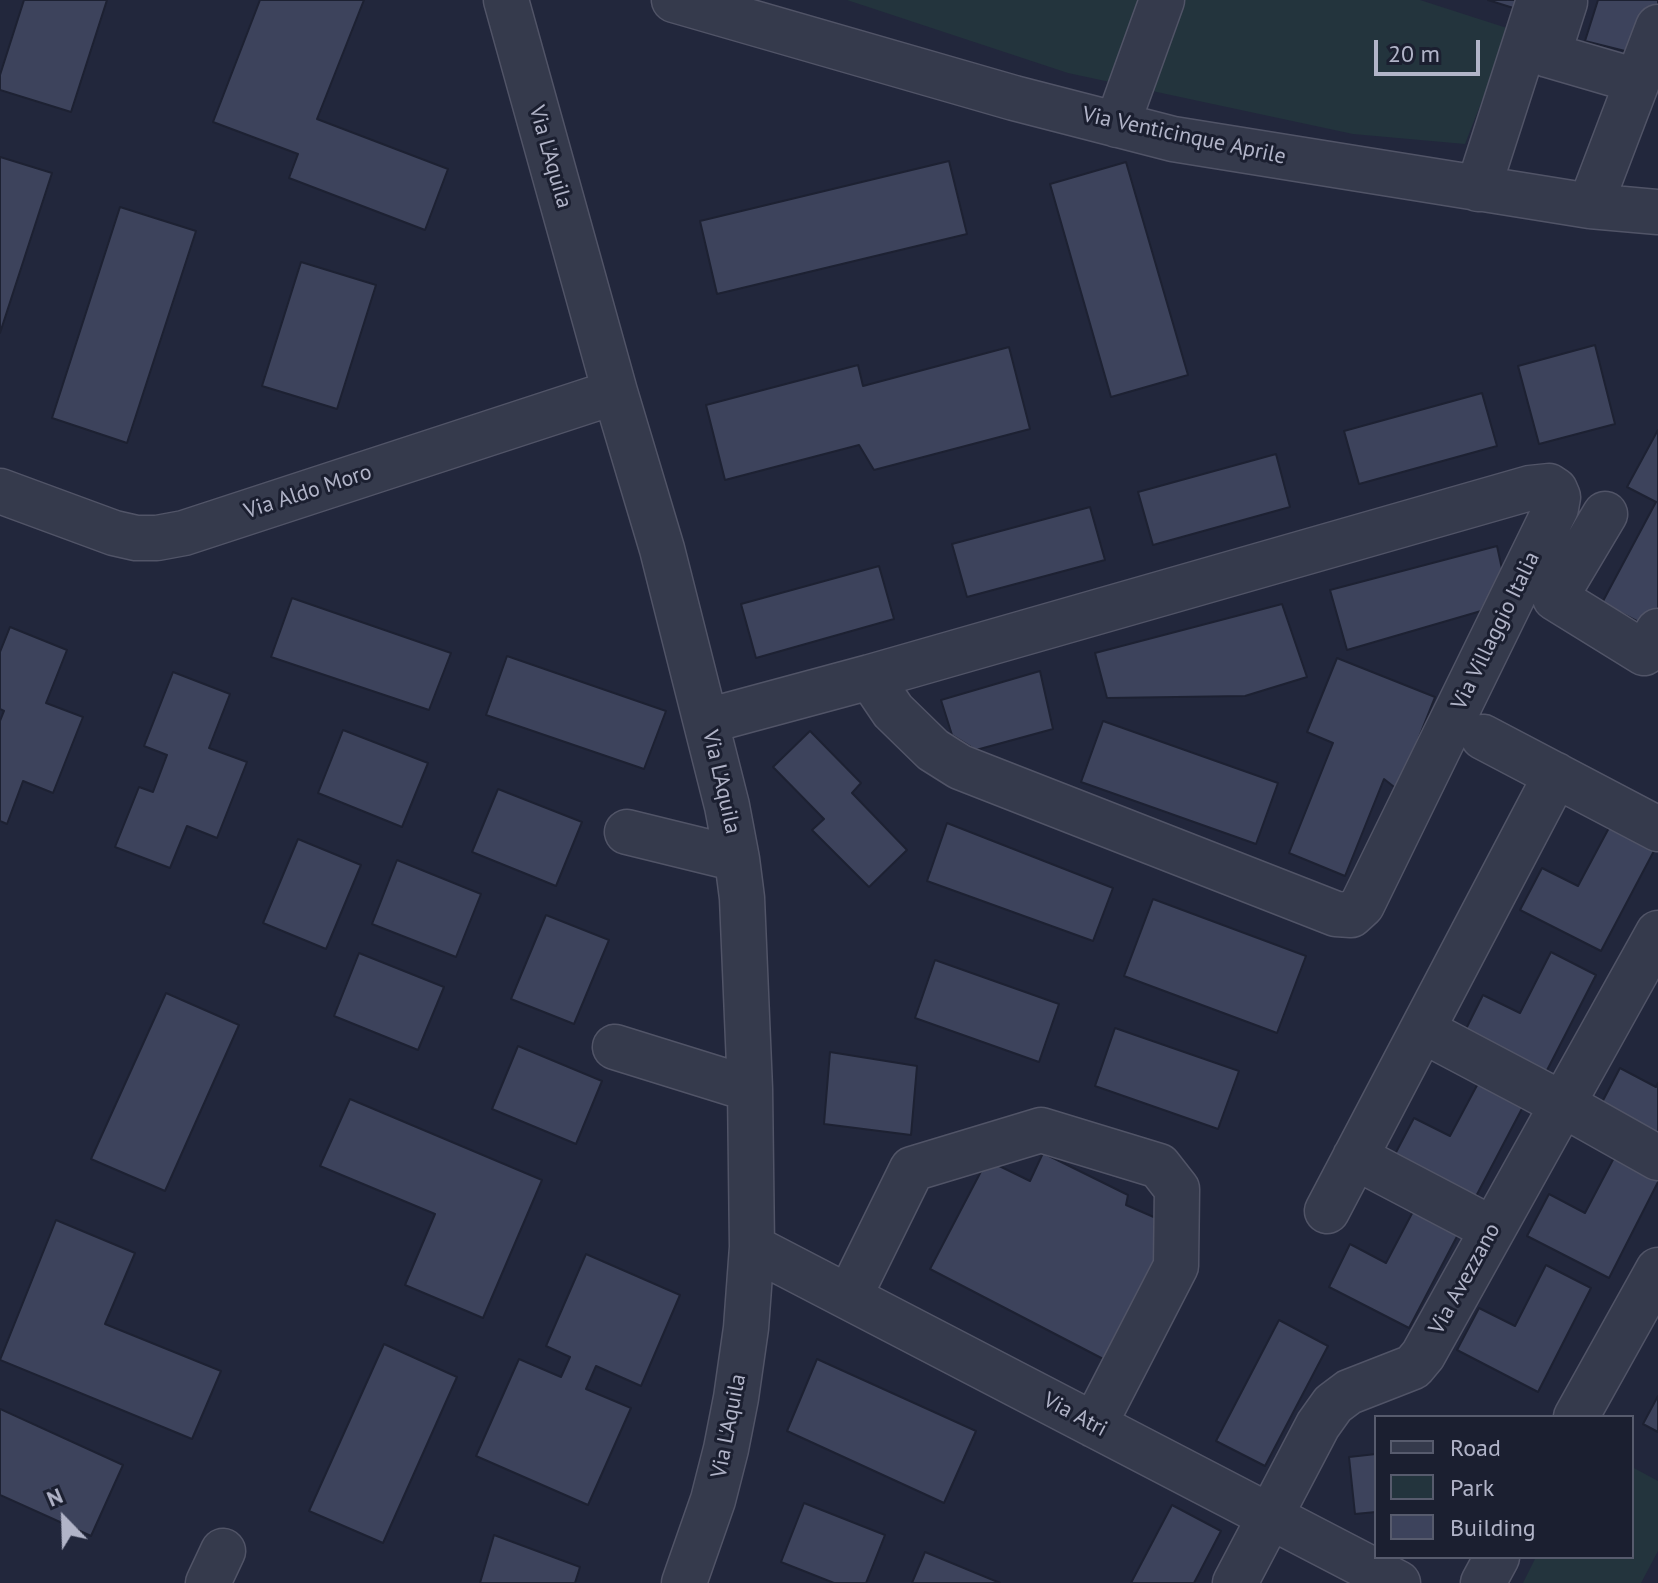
<!DOCTYPE html>
<html>
<head>
<meta charset="utf-8">
<style>
  body { margin:0 }
  #map { position:relative; width:1658px; height:1583px; overflow:hidden; background:#22273c; font-family:"PT Sans",sans-serif }
  canvas { display:block }
  .legend { position:absolute; left:1374px; top:1415px; width:260px; height:144px; box-sizing:border-box; background:#1b1f30; border:2px solid #575b6d; margin:0; padding:10px 14px; list-style:none; font-size:24px; color:#b1b4c8 }
  .legend li { display:flex; align-items:center; gap:16px; height:40px }
  .legend b { width:40px; border:2px solid #575b6d }
  .north { position:absolute; left:24px; top:1479px; width:80px; height:80px; -webkit-text-stroke:6px #1b1f30; paint-order:stroke; rotate:337deg; font-size:22px; font-weight:700; line-height:32px; text-align:center; color:#b1b4c8 }
  .north::after { content:''; display:block; margin:auto; width:28px; height:36px; background:#b1b4c8; clip-path:polygon(50% 0,100% 100%,50% 72%,0 100%) }
  .scale { position:absolute; left:1374px; top:40px; width:106px; height:36px; box-sizing:border-box; border:4px solid #b1b4c8; border-top:0; padding-left:10px; font-size:24px; line-height:28px; white-space:nowrap; color:#b1b4c8; -webkit-text-stroke:6px #1b1f30; paint-order:stroke }
</style>
</head>
<body>
<div id="map">
<canvas width="1658" height="1583"></canvas>
<ul class="legend">
<li><b style="height:10px;background:#353a4c"></b>Road</li>
<li><b style="height:22px;background:#23343d"></b>Park</li>
<li><b style="height:22px;background:#3d435c"></b>Building</li>
</ul>
<div class="north">N</div>
<div class="scale">20 m</div>
</div>
<script>
const g = document.querySelector('canvas').getContext('2d');
g.lineJoin = 'round';
function fillPath(path, color) { g.fillStyle = color; g.fill(path, 'evenodd'); }
const poly = rows => new Path2D(rows.map(r => 'M' + r).join(''));
function strokePath(path, color, width, dash) { g.strokeStyle = color; g.lineWidth = width; g.lineCap = dash ? 'butt' : 'round'; g.setLineDash(dash || []); g.stroke(path); }
function write(font, color, halo, rows, align = 'center') {
  g.font = font + ' "PT Sans",sans-serif'; g.lineWidth = 6; g.setLineDash([]); g.textBaseline = 'middle'; g.strokeStyle = halo; g.fillStyle = color; for (const [text, x, y, turn = 0] of rows) {
    g.save(); g.translate(x, y); g.rotate((+turn || 0) * Math.PI / 180); g.textAlign = isNaN(turn) ? turn : align; if (halo) g.strokeText(text, 0, 0); g.fillText(text, 0, 0); g.restore();
  }
}
const green = poly([
  [847,0,1420,0,1510,29,1465,144,1353,134,1068,73],
  [1632,1467,1658,1481,1658,1551,1641,1583,1523,1583,1536,1557,1632,1557]
]);
const building = poly([
  [24,0,107,0,71,112,0,90,0,75,24,0],
  [260,0,364,0,317,119,448,169,425,230,289,178,298,154,213,122,260,0],
  [1488,0,1530,0,1526,12,1488,0],
  [1598,0,1658,0,1658,12,1645,56,1585,41,1598,0],
  [0,157,52,173,0,333,0,157],
  [949,161,967,234,717,294,700,221,949,161],
  [1126,162,1188,375,1111,397,1050,184,1126,162],
  [120,207,196,231,127,443,52,418,120,207],
  [301,262,376,285,337,409,262,386,301,262],
  [1595,345,1615,424,1539,444,1518,366,1595,345],
  [1009,347,1030,429,874,470,859,445,725,480,706,405,858,365,863,386,1009,347],
  [1482,393,1497,446,1359,484,1344,431,1482,393],
  [1658,430,1658,614,1650,628,1602,603,1656,502,1627,487,1658,430],
  [1276,454,1290,507,1153,545,1138,492,1276,454],
  [1090,507,1105,560,967,597,952,544,1090,507],
  [1497,546,1502,569,1481,611,1347,650,1330,590,1497,546],
  [879,566,894,619,756,658,741,604,879,566],
  [292,598,451,653,429,710,271,657,292,598],
  [1282,604,1307,677,1245,696,1107,698,1095,653,1282,604],
  [10,627,67,650,46,703,83,717,53,793,23,781,7,824,0,821,0,721,4,711,0,709,0,652,10,627],
  [507,656,666,711,644,769,486,715,507,656],
  [1337,658,1435,697,1398,790,1384,779,1345,876,1289,853,1333,743,1307,732,1337,658],
  [1040,671,1053,729,976,750,952,735,941,700,1040,671],
  [173,672,230,694,209,748,247,762,217,838,187,826,170,868,115,847,139,787,153,792,167,755,144,746,173,672],
  [1103,721,1278,783,1256,844,1081,782,1103,721],
  [343,730,428,763,402,827,318,793,343,730],
  [810,731,861,783,852,793,907,850,869,887,812,830,824,819,773,767,810,731],
  [498,789,582,822,556,886,472,852,498,789],
  [947,823,1113,888,1093,941,927,881,947,823],
  [1610,826,1655,849,1601,951,1520,910,1542,868,1578,886,1610,826],
  [298,839,361,865,326,949,263,923,298,839],
  [397,860,481,894,456,957,372,924,397,860],
  [1153,899,1306,956,1277,1033,1124,976,1153,899],
  [546,915,609,940,574,1024,511,999,546,915],
  [1551,952,1596,975,1543,1078,1462,1037,1483,995,1520,1013,1551,952],
  [359,953,444,987,418,1050,334,1016,359,953],
  [935,960,1059,1004,1039,1062,915,1018,935,960],
  [166,993,239,1025,165,1191,91,1159,166,993],
  [1115,1028,1239,1071,1218,1129,1095,1086,1115,1028],
  [518,1046,602,1081,576,1144,492,1109,518,1046],
  [830,1052,917,1066,911,1135,824,1124,830,1052],
  [1620,1068,1656,1087,1658,1083,1658,1141,1598,1110,1620,1068],
  [1482,1076,1527,1099,1473,1202,1392,1160,1414,1118,1450,1136,1482,1076],
  [350,1099,542,1180,483,1318,405,1285,435,1214,320,1166,350,1099],
  [1617,1152,1658,1173,1658,1182,1609,1278,1527,1236,1549,1194,1585,1213,1617,1152],
  [1043,1153,1128,1195,1126,1205,1156,1218,1169,1247,1109,1362,930,1269,987,1160,1030,1181,1043,1153],
  [1418,1202,1463,1225,1409,1328,1329,1287,1350,1244,1386,1263,1418,1202],
  [56,1220,135,1253,105,1324,221,1371,192,1439,0,1360,56,1220],
  [586,1254,680,1295,641,1386,596,1366,586,1389,631,1408,588,1505,476,1456,519,1359,561,1377,570,1357,546,1346,586,1254],
  [1546,1265,1591,1288,1538,1392,1457,1350,1479,1308,1515,1326,1546,1265],
  [1279,1320,1328,1346,1265,1466,1216,1441,1279,1320],
  [384,1344,457,1377,383,1543,309,1511,384,1344],
  [817,1359,976,1431,944,1503,787,1431,817,1359],
  [1658,1396,1658,1432,1643,1424,1658,1396],
  [0,1409,123,1465,91,1536,0,1495,0,1409],
  [1376,1454,1376,1512,1355,1514,1349,1457,1376,1454],
  [804,1503,885,1535,866,1583,834,1583,781,1562,804,1503],
  [1172,1505,1221,1531,1194,1583,1131,1583,1172,1505],
  [494,1535,580,1567,575,1583,480,1583,494,1535],
  [925,1552,1000,1583,912,1583,925,1552]
]);
const minor = poly([
  [506,0,615,392,662,549,727,806,737,859,742,898,750,1089,752,1247,746,1328,736,1398,726,1449,713,1500,684,1583],
  [674,0,1014,98,1173,139,1590,206,1658,212],
  [1565,2,1548,55,1637,81],
  [1117,125,1162,0],
  [1478,189,1539,0],
  [1590,206,1658,27],
  [0,491,114,533,136,538,157,538,184,533,615,392],
  [1605,514,1555,598,1644,653,1658,631],
  [707,721,870,677,893,711,933,750,960,767,1336,914,1351,915,1362,905,1556,508,1558,497,1555,490,1549,486,1530,488,870,677],
  [1483,737,1658,829],
  [627,832,737,859],
  [1422,1030,1562,1104,1658,1158],
  [615,1047,750,1089],
  [1355,1157,1492,1229],
  [1327,1211,1556,775],
  [752,1247,1398,1583],
  [849,1297,912,1169,1041,1130,1159,1166,1177,1189,1176,1266,1094,1425],
  [1576,1417,1658,1270],
  [208,1583,223,1551],
  [1235,1583,1318,1425,1333,1404,1349,1392,1413,1367,1423,1355,1658,933],
  [1483,1583,1497,1557]
]);
const streetNames = [
  ["Via Venticinque Aprile",1184,136,12],
  ["Via L'Aquila",550,157,74],
  ["Via Aldo Moro",308,492,-18],
  ["Via Villaggio Italia",1496,631,-64],
  ["Via L'Aquila",721,782,77],
  ["Via Avezzano",1465,1279,-61],
  ["Via Atri",1075,1415,28],
  ["Via L'Aquila",729,1426,-79]
];
fillPath(green, '#23343d');
fillPath(building, '#3d435c');
strokePath(building, '#1d2132', 2);
strokePath(minor, '#515467', 47);
strokePath(minor, '#353a4c', 44);
write('22px', '#b1b4c8', '#1b1f30', streetNames);
</script>
</body>
</html>
